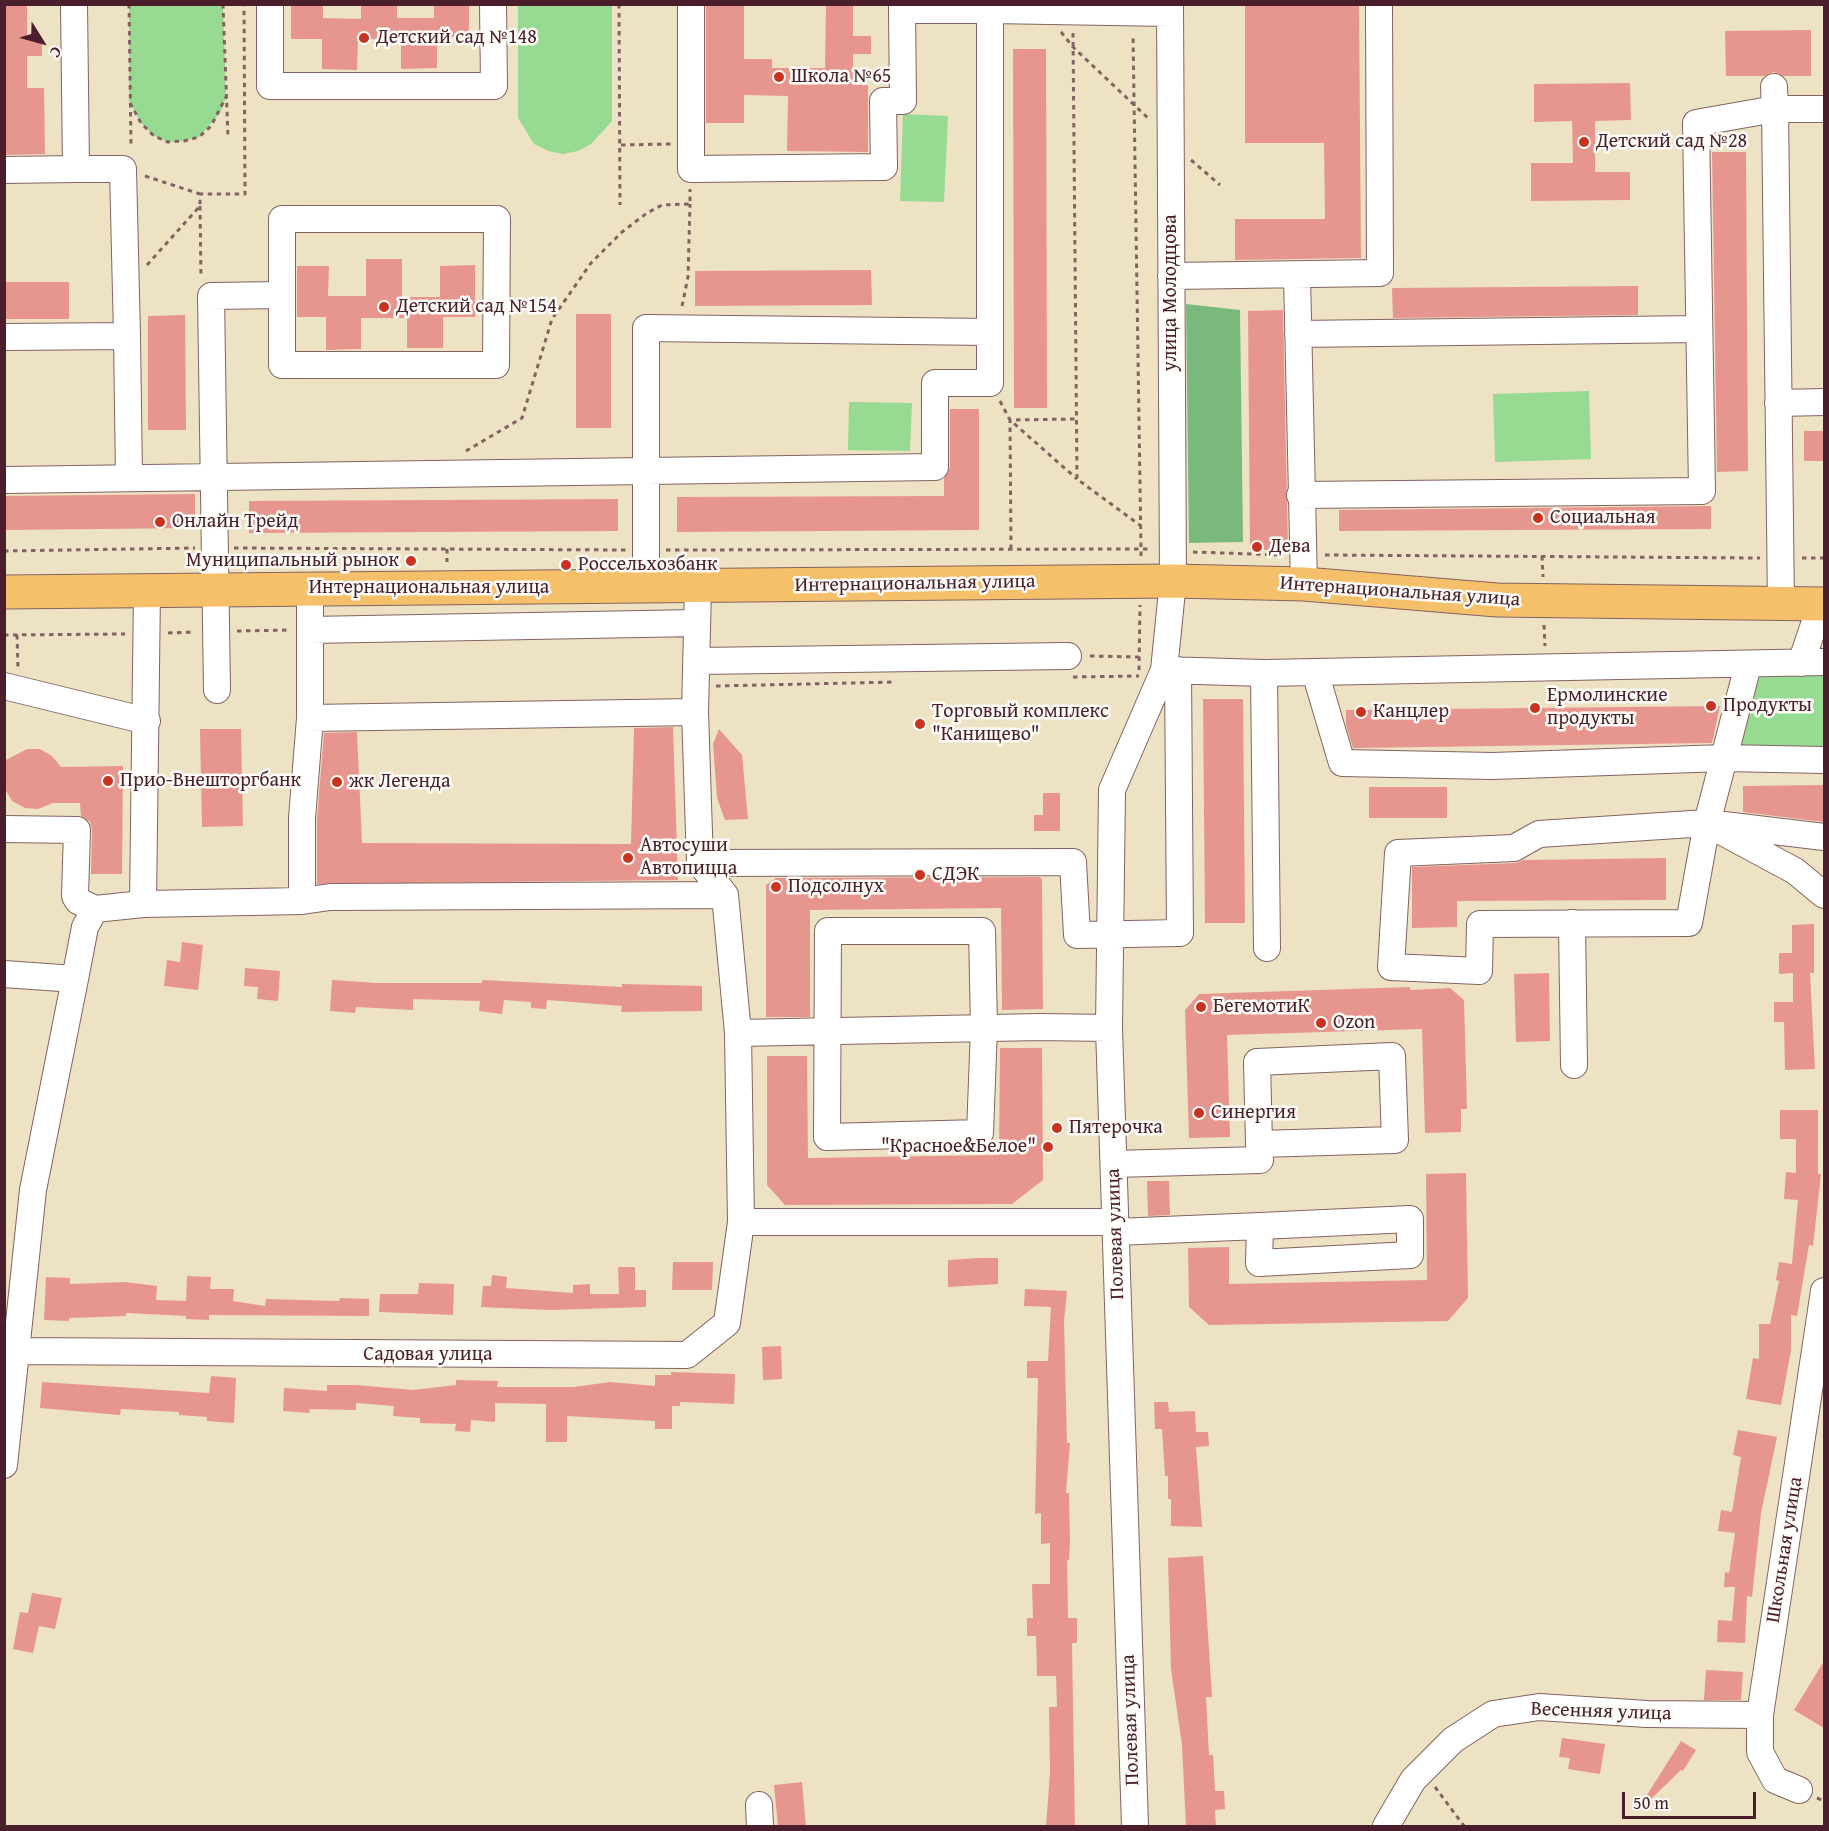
<!DOCTYPE html>
<html>
<head>
<meta charset="utf-8">
<style>
  body { margin:0 }
  #map { position:relative; width:1829px; height:1831px; overflow:hidden; background:#eee2c4; font-family:"Gentium Book Plus",serif }
  canvas { display:block }
  .frame { position:absolute; inset:0; border:6px solid #4a1f2b; pointer-events:none }
  .north { position:absolute; left:12px; top:12px; width:60px; height:60px; -webkit-text-stroke:4px #fdfcf7; paint-order:stroke; rotate:127deg; font-size:16px; font-weight:700; line-height:24px; text-align:center; color:#4a1f2b }
  .north::after { content:''; display:block; margin:auto; width:21px; height:27px; background:#4a1f2b; clip-path:polygon(50% 0,100% 100%,50% 72%,0 100%) }
  .scale { position:absolute; left:1622px; top:1792px; width:134px; height:27px; box-sizing:border-box; border:3px solid #4a1f2b; border-top:0; padding-left:8px; font-size:18px; line-height:21px; white-space:nowrap; color:#4a1f2b; -webkit-text-stroke:4px #fdfcf7; paint-order:stroke }
</style>
</head>
<body>
<div id="map">
<canvas width="1829" height="1831"></canvas>
<div class="frame"></div>
<div class="north">С</div>
<div class="scale">50 m</div>
</div>
<script>
const g = document.querySelector('canvas').getContext('2d');
g.lineJoin = 'round';
function fillPath(path, color) { g.fillStyle = color; g.fill(path, 'evenodd'); }
const poly = rows => new Path2D(rows.map(r => 'M' + r).join(''));
function strokePath(path, color, width, dash) { g.strokeStyle = color; g.lineWidth = width; g.lineCap = dash ? 'butt' : 'round'; g.setLineDash(dash || []); g.stroke(path); }
function write(font, color, halo, rows, align = 'center') {
  g.font = font + ' "Gentium Book Plus",serif'; g.lineWidth = 5; g.setLineDash([]); g.textBaseline = 'middle'; g.strokeStyle = halo; g.fillStyle = color; for (const [text, x, y, turn = 0] of rows) {
    g.save(); g.translate(x, y); g.rotate((+turn || 0) * Math.PI / 180); g.textAlign = isNaN(turn) ? turn : align; if (halo) g.strokeText(text, 0, 0); g.fillText(text, 0, 0); g.restore();
  }
}
const green = poly([
  [129,5,223,5,226,97,220,113,199,137,184,141,168,142,154,136,141,123,129,101],
  [518,5,612,5,612,121,591,144,578,151,563,154,548,151,534,144,518,118],
  [903,114,948,116,944,202,900,201],
  [1589,391,1591,459,1495,462,1493,394],
  [849,402,912,403,910,451,848,450],
  [1824,662,1824,760,1724,758,1748,665]
]);
const forest = poly([
  [1186,304,1240,310,1243,542,1189,543]
]);
const building = poly([
  [4,4,27,4,27,37,42,37,42,56,27,56,27,88,44,88,45,154,4,155],
  [291,4,323,4,323,18,361,19,361,4,397,4,397,18,434,18,434,4,469,4,469,37,437,37,437,68,401,69,401,39,358,39,357,70,322,69,322,39,291,39],
  [706,4,744,4,744,59,772,59,772,68,825,68,826,4,853,4,853,36,871,36,871,54,853,54,853,85,868,85,868,152,787,151,788,96,744,95,744,123,706,123],
  [1245,4,1359,4,1361,258,1235,260,1235,219,1325,219,1324,143,1245,143],
  [1811,30,1811,76,1783,76,1774,72,1764,76,1726,76,1725,31],
  [1013,49,1046,49,1047,408,1014,408],
  [1630,83,1631,120,1595,121,1595,172,1630,172,1630,200,1531,201,1531,163,1573,163,1572,121,1534,122,1534,84],
  [1712,152,1746,152,1748,471,1717,472],
  [366,259,402,259,402,297,440,297,440,266,475,265,475,317,443,317,443,348,407,348,407,318,361,318,361,349,326,350,326,317,297,317,297,266,329,266,328,296,366,296],
  [871,270,872,305,695,306,695,271],
  [4,282,69,282,69,319,4,319],
  [1638,286,1638,315,1393,318,1392,288],
  [1283,310,1288,550,1250,550,1248,311],
  [576,314,611,314,611,428,576,428],
  [185,315,186,430,148,430,148,316],
  [950,409,979,409,979,530,677,532,677,497,944,496,944,478,950,467],
  [1804,431,1824,431,1824,461,1804,461],
  [195,494,195,528,4,530,4,496],
  [618,499,618,531,249,533,249,501],
  [1711,506,1711,529,1339,531,1339,510],
  [1203,699,1243,699,1245,923,1205,923],
  [1720,706,1712,743,1353,748,1346,725,1346,710],
  [673,727,678,880,317,884,317,819,324,733,357,732,362,843,631,844,634,728],
  [200,729,241,729,243,826,202,827],
  [719,729,742,755,748,819,725,820,717,798,713,744],
  [27,749,40,749,52,756,61,767,123,766,122,874,91,874,92,830,90,822,81,816,80,803,53,803,38,809,25,808,12,801,5,789,4,761],
  [1824,785,1824,822,1743,812,1743,786],
  [1369,787,1447,787,1447,818,1369,818],
  [1043,793,1060,793,1060,831,1034,831,1034,815,1043,815],
  [1666,858,1666,900,1457,901,1457,927,1412,928,1412,867,1515,863,1524,860],
  [1040,877,1042,880,1043,1009,1002,1010,1001,908,810,910,810,1017,766,1017,766,885,776,878],
  [1814,924,1814,973,1810,973,1815,1069,1785,1070,1784,1022,1774,1022,1774,1002,1793,1002,1793,973,1779,974,1779,953,1792,953,1792,925],
  [182,942,203,945,198,990,164,986,167,960,180,962],
  [245,968,280,971,278,1001,257,999,258,987,244,986],
  [1549,973,1550,1041,1516,1042,1514,974],
  [332,980,376,983,482,983,482,980,622,987,622,984,702,986,702,1011,621,1012,622,1006,547,1000,546,1009,531,1008,531,1002,504,1000,502,1014,479,1011,480,1001,413,999,413,1010,356,1007,355,1013,330,1011],
  [1410,987,1410,990,1450,988,1464,1000,1467,1109,1461,1109,1461,1132,1425,1133,1422,1029,1227,1035,1230,1137,1189,1138,1185,1010,1199,994],
  [1000,1048,1042,1048,1043,1180,1012,1204,785,1205,767,1185,767,1056,807,1056,808,1158,999,1155],
  [1780,1110,1818,1110,1818,1174,1821,1174,1813,1246,1809,1245,1797,1316,1791,1315,1791,1350,1781,1405,1746,1399,1753,1358,1759,1359,1759,1324,1770,1324,1779,1281,1776,1280,1779,1262,1792,1264,1798,1200,1784,1199,1786,1172,1796,1173,1796,1139,1780,1139],
  [1466,1173,1468,1298,1448,1321,1209,1325,1189,1307,1188,1248,1229,1247,1229,1284,1427,1280,1426,1174],
  [1147,1181,1169,1181,1170,1215,1148,1216],
  [980,1258,998,1258,998,1284,948,1287,948,1260],
  [673,1262,713,1262,712,1290,672,1290],
  [618,1267,635,1267,635,1290,646,1290,646,1307,550,1310,481,1307,483,1286,491,1286,492,1275,507,1277,506,1288,573,1293,573,1285,590,1284,590,1294,619,1294],
  [187,1276,211,1277,210,1289,234,1289,233,1301,265,1306,266,1299,339,1301,340,1298,369,1299,369,1316,209,1315,209,1320,186,1319,186,1316,126,1313,126,1316,69,1318,69,1321,44,1320,46,1277,70,1278,70,1284,125,1282,157,1286,156,1300,186,1301],
  [419,1283,454,1284,453,1315,379,1312,380,1294,418,1294],
  [1025,1289,1067,1291,1064,1321,1067,1443,1070,1443,1066,1493,1069,1493,1070,1543,1069,1560,1067,1560,1068,1618,1077,1618,1077,1643,1072,1643,1075,1827,1046,1827,1050,1772,1049,1707,1057,1707,1056,1676,1037,1676,1036,1636,1027,1636,1027,1618,1033,1618,1032,1584,1050,1584,1050,1543,1041,1544,1041,1513,1035,1514,1038,1378,1027,1378,1027,1361,1048,1361,1051,1307,1024,1306],
  [781,1346,782,1379,763,1380,762,1347],
  [671,1372,735,1374,734,1404,680,1402,680,1406,672,1406,672,1429,655,1429,655,1421,567,1416,567,1442,546,1442,546,1404,495,1403,495,1422,471,1420,470,1432,455,1431,456,1424,420,1423,420,1418,393,1416,394,1406,356,1403,356,1410,310,1409,309,1413,283,1411,284,1388,327,1391,327,1385,356,1385,413,1390,456,1385,456,1380,498,1381,497,1387,574,1387,610,1382,655,1386,655,1375,671,1375],
  [211,1376,236,1378,234,1423,207,1421,207,1417,179,1415,179,1412,121,1409,120,1415,40,1408,42,1382,209,1393],
  [1154,1402,1168,1402,1169,1412,1195,1411,1196,1432,1208,1432,1209,1446,1196,1447,1202,1527,1171,1526,1171,1499,1168,1499,1168,1476,1165,1476,1162,1429,1155,1429],
  [1738,1430,1777,1437,1761,1513,1752,1597,1747,1596,1745,1643,1717,1642,1718,1620,1732,1621,1735,1587,1724,1587,1725,1572,1729,1573,1735,1533,1718,1531,1721,1510,1732,1512,1741,1457,1733,1455],
  [1203,1556,1212,1697,1206,1697,1209,1755,1213,1755,1215,1791,1224,1791,1225,1809,1215,1810,1216,1827,1186,1827,1182,1745,1171,1669,1168,1558],
  [32,1593,62,1598,55,1629,39,1626,33,1653,13,1649,20,1612,28,1613],
  [1824,1661,1824,1728,1794,1710],
  [1706,1670,1743,1672,1741,1700,1704,1700],
  [1562,1738,1605,1744,1600,1774,1568,1769,1570,1758,1559,1757],
  [1681,1741,1696,1750,1683,1771,1681,1770,1652,1798,1647,1795],
  [802,1782,806,1827,778,1827,774,1785]
]);
const path = poly([
  [129,4,131,144],
  [223,4,228,137],
  [619,4,620,205],
  [1061,32,1073,47,1148,118],
  [1073,33,1077,479,1141,526],
  [130,103,141,123,154,136,168,142,184,141,199,137,211,126,226,97],
  [621,145,671,144],
  [1191,160,1220,185],
  [145,176,200,194],
  [200,206,201,277],
  [147,265,200,206,200,194,245,194,244,4],
  [682,306,688,277,690,204],
  [1000,401,1010,420,1077,479],
  [466,451,522,418,552,319,591,263,622,232,647,213,662,205,690,204,690,189],
  [234,548,627,550],
  [447,549,447,562],
  [1011,549,1010,420,1076,419],
  [666,550,1141,549,1133,34],
  [4,551,195,548],
  [1193,552,1283,555],
  [1325,555,1760,558],
  [1141,556,1141,549,1151,549],
  [1542,556,1543,577],
  [1802,558,1824,558],
  [1544,625,1545,646],
  [237,631,290,630],
  [168,633,194,632],
  [4,635,125,634],
  [17,635,18,669],
  [1090,656,1139,657],
  [1139,670,1140,605],
  [1073,677,1139,676],
  [716,686,896,682],
  [1435,1787,1464,1826],
  [1817,1798,1824,1801]
]);
const minor = poly([
  [270,4,270,86,494,86,493,4],
  [691,4,691,169,884,167,883,101,903,101,902,10],
  [902,4,902,10,990,10,991,4],
  [76,169,123,169,127,336],
  [4,170,76,169,74,4],
  [1297,275,1304,584],
  [1171,276,1380,273,1379,4],
  [1298,334,1699,329],
  [4,337,127,336,129,478],
  [1778,403,1824,402],
  [4,480,646,471,646,328,990,332],
  [1300,495,1702,491,1696,123,1775,109,1774,87],
  [646,587,646,471,935,467,935,383,990,383,990,10,1170,13],
  [698,587,695,712,700,863,725,895,738,1033,1040,1027,1109,1028],
  [1781,605,1775,109,1824,109],
  [310,630,697,623],
  [697,661,1068,656],
  [1801,663,1821,604],
  [1748,665,1724,758,1824,760],
  [1164,670,1264,673,1824,662],
  [1315,672,1342,763,1493,766,1724,758,1707,823,1689,923,1480,924,1479,971,1391,967,1398,853,1514,848,1539,834,1707,823,1824,837],
  [1264,673,1267,948],
  [4,686,147,721],
  [217,690,211,296,282,295,282,219,497,219,496,365,282,365,282,295],
  [310,718,695,712],
  [4,829,77,830,75,896,78,901,95,909,143,904,147,591],
  [1717,829,1795,871,1824,895],
  [700,863,1073,862,1077,935,1180,933,1178,670],
  [302,901,302,818,310,718,310,589],
  [143,904,302,901,330,897,725,895],
  [1572,923,1574,1065],
  [828,931,982,931,984,1028,980,1133,827,1137,828,931],
  [4,974,75,979,85,927,95,909],
  [738,1033,741,1222,1116,1222],
  [1114,1164,1260,1160,1259,1144,1257,1062,1392,1056,1395,1140,1259,1144],
  [1116,1232,1260,1226,1410,1219,1410,1255,1259,1263,1260,1226],
  [17,1351,687,1355,727,1323,741,1222],
  [4,1465,33,1190,75,979],
  [1799,1790,1775,1780,1760,1752,1760,1715,1824,1291],
  [759,1805,760,1826],
  [1135,1826,1109,1028,1112,790,1164,670,1173,581,1170,4],
  [1386,1826,1413,1780,1453,1740,1493,1714,1539,1707,1647,1714,1760,1715]
]);
const major = poly([
  [4,592,1173,581,1304,584,1497,600,1824,604]
]);
const markers = [
  [364,38,6,"#c8321e"],
  [779,77,6,"#c8321e"],
  [1584,142,6,"#c8321e"],
  [384,307,6,"#c8321e"],
  [1538,518,6,"#c8321e"],
  [160,522,6,"#c8321e"],
  [1257,547,6,"#c8321e"],
  [411,561,6,"#c8321e"],
  [566,565,6,"#c8321e"],
  [1711,706,6,"#c8321e"],
  [1535,708,6,"#c8321e"],
  [1361,712,6,"#c8321e"],
  [920,724,6,"#c8321e"],
  [108,781,6,"#c8321e"],
  [337,782,6,"#c8321e"],
  [628,858,6,"#c8321e"],
  [920,875,6,"#c8321e"],
  [776,887,6,"#c8321e"],
  [1201,1007,6,"#c8321e"],
  [1321,1023,6,"#c8321e"],
  [1199,1113,6,"#c8321e"],
  [1057,1128,6,"#c8321e"],
  [1048,1147,6,"#c8321e"]
];
const poiNames = [
  ["Детский сад №148",376,38],
  ["Школа №65",791,77],
  ["Детский сад №28",1596,142],
  ["Детский сад №154",396,307],
  ["Социальная",1550,518],
  ["Онлайн Трейд",172,522],
  ["Дева",1269,547],
  ["Муниципальный рынок",399,561,"right"],
  ["Россельхозбанк",578,565],
  ["Ермолинские",1547,696],
  ["продукты",1547,719],
  ["Продукты",1723,706],
  ["Торговый комплекс",932,712],
  ["\"Канищево\"",932,735],
  ["Канцлер",1373,712],
  ["Прио-Внешторгбанк",120,781],
  ["жк Легенда",349,782],
  ["Автосуши",640,846],
  ["Автопицца",640,869],
  ["СДЭК",932,875],
  ["Подсолнух",788,887],
  ["БегемотиК",1213,1007],
  ["Ozon",1333,1023],
  ["Синергия",1211,1113],
  ["Пятерочка",1069,1128],
  ["\"Красное&Белое\"",1036,1147,"right"]
];
const streetNames = [
  ["улица Молодцова",1171,293,-90],
  ["Интернациональная улица",915,584,-1],
  ["Интернациональная улица",429,588],
  ["Интернациональная улица",1400,592,4],
  ["Полевая улица",1116,1234,-92],
  ["Садовая улица",428,1355],
  ["Школьная улица",1785,1550,-81],
  ["Весенняя улица",1601,1712,2],
  ["Полевая улица",1131,1720,-92]
];
fillPath(green, '#97da92');
fillPath(forest, '#79ba7c');
fillPath(building, '#e7968f');
strokePath(minor, '#836361', 28);
strokePath(major, '#836361', 35);
strokePath(path, '#836361', 3, [4.5, 4.5]);
strokePath(minor, '#fff', 26);
strokePath(major, '#f6c06b', 33);
for (const [x, y, r, color] of markers) { const dot = new Path2D(); dot.arc(x, y, r, 0, 2 * Math.PI); g.fillStyle = color; g.fill(dot); strokePath(dot, '#fdfcf7', 2); }
write('20px', '#4a1f2b', '#fdfcf7', poiNames, 'left');
write('20px', '#4a1f2b', '#fdfcf7', streetNames);
</script>
</body>
</html>
